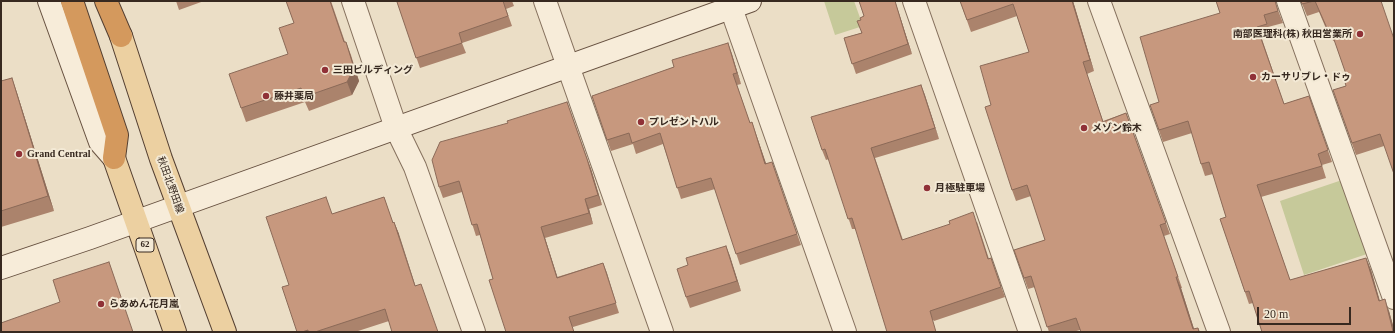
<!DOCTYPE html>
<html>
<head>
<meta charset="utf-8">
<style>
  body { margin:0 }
  #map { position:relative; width:1395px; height:333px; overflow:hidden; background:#ebdec6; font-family:"Times New Roman",serif }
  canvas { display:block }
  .frame { position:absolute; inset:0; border:2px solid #372920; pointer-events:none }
  .scale { position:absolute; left:1257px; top:307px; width:94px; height:18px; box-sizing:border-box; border:2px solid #372920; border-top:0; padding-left:5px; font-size:12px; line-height:14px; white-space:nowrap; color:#372920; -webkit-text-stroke:3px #f3e9d5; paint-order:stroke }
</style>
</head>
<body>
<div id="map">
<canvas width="1395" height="333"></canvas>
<div class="frame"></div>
<div class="scale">20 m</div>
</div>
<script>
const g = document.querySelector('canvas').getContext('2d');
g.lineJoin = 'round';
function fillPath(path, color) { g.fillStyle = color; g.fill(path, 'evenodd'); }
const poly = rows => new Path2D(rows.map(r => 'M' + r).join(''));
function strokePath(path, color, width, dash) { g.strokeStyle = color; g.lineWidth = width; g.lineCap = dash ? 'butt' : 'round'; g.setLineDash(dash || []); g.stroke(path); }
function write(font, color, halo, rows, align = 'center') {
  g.font = font + ' "Times New Roman","Noto Sans JP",serif'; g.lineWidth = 4; g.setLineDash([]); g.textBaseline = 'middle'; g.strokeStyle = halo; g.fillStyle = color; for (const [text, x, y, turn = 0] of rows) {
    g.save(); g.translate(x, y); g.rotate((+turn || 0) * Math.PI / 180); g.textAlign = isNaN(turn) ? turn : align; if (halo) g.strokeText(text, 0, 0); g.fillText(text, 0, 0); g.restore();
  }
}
const green = poly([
  [824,1,854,1,863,26,835,35],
  [1345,179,1370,253,1304,275,1280,201]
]);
const street = poly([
  [353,1,396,128,415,167,474,332],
  [545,1,662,332],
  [914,1,1030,332],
  [1099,1,1219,332],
  [1288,1,1394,298],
  [731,8,845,332]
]);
const secondary = poly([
  [49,1,100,142,114,158],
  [1,268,90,238,750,1]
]);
const primary = poly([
  [121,36,161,159,225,332],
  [114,158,175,332]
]);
const highway = poly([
  [72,1,117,135,114,158],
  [106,1,121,36]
]);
const wall = poly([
  [176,1,204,1,179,10],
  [286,1,331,1,345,42,346,42,351,55,359,81,352,95,309,111,305,102,246,122,241,108,288,54,294,23],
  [400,1,512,1,514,6,506,9,512,26,462,43,466,53,420,68,397,2],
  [859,1,895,1,912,54,856,74,844,38,861,33,861,20,860,18,864,16],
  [960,1,1073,1,1094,71,1087,74,1103,121,1126,113,1170,234,1164,236,1182,288,1181,288,1194,329,1198,328,1200,332,1081,332,1080,330,1073,332,1049,332,1035,287,1028,289,1014,250,1045,240,1031,196,1016,201,1012,190,991,105,1029,52,1017,16,971,32],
  [1216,1,1276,1,1276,5,1283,23,1268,27,1271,36,1262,39,1284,104,1309,96,1332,162,1322,165,1326,178,1261,197,1290,280,1366,258,1371,270,1380,301,1389,311,1394,329,1394,332,1262,332,1253,303,1249,304,1220,219,1226,217,1213,174,1205,176,1201,164,1192,133,1163,142,1150,105,1159,102,1220,13],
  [1301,1,1381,1,1384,146,1356,155,1333,90,1346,86,1347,77,1335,42,1330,38,1319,12,1307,16],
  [728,43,741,84,737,85,750,123,752,122,766,164,772,162,801,245,740,265,715,189,681,199,663,144,636,154,633,144,611,151,592,96,674,67],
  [12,78,17,93,54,211,1,227,1,81],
  [921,85,939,139,875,158,903,240,977,222,989,259,991,258,1005,297,934,321,855,229,852,229,829,159,826,160,822,150],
  [567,102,591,169,602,205,589,209,593,224,545,238,557,277,603,263,619,313,573,327,493,279,480,235,476,236,462,192,443,198,439,187,508,123],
  [384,197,393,223,394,222,399,234,389,321,355,332,297,332,289,285,332,214],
  [726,246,741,291,690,308,686,297,688,265]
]);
const shadedWall = poly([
  [895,1,912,54,908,44],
  [1072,1,1073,1,1094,71,1090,60],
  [346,42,359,81,352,95,347,82],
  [728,43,732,54,741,84,737,73],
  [12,78,17,93,54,211,48,196],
  [921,85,925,95,939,139,935,128],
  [752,122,756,134,770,175,765,164],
  [587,159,591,169,602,205,598,195],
  [585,199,589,209,593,224,589,213],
  [394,222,399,234,419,297,415,286],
  [541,227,545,238,561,288,557,278],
  [726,246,730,256,741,291,737,281],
  [1366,258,1371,270,1383,313,1379,301],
  [603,263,607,273,619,313,616,303],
  [1176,277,1181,288,1195,332,1194,332],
  [1385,299,1389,311,1394,329,1394,332]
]);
const building = poly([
  [286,1,330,1,344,42,346,42,354,68,347,82,304,97,301,88,241,108,229,74,288,54,279,28,294,23,286,1],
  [400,1,503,1,508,16,459,33,462,43,416,58,397,2,400,1],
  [859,1,895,1,908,44,852,64,844,38,862,33,857,21,861,20,860,18,864,16,859,1],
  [960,1,1072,1,1090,60,1083,62,1103,122,1126,113,1166,223,1160,225,1178,277,1176,277,1193,329,1198,328,1199,332,1081,332,1076,318,1047,327,1031,276,1024,278,1014,250,1045,240,1027,185,1012,190,985,107,991,105,980,66,1029,52,1013,4,967,20,960,1],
  [1216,1,1275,1,1278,11,1264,15,1267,24,1257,27,1284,104,1309,96,1328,150,1318,154,1322,166,1257,185,1290,280,1366,258,1379,301,1385,299,1393,331,1390,332,1262,332,1249,291,1245,292,1220,219,1226,217,1209,162,1201,164,1188,121,1159,130,1150,105,1159,102,1140,37,1220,13,1216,1],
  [1301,1,1314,1,1302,4,1301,1],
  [1315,1,1381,1,1394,39,1394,174,1380,134,1352,143,1333,90,1346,86,1344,78,1347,77,1331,31,1326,26,1315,1],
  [728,43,737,73,733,74,750,123,752,122,765,164,772,162,797,234,736,254,711,178,677,188,660,133,632,143,629,133,607,140,592,96,674,67,672,60,728,43],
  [12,78,48,196,1,211,1,81,12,78],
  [921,85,935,128,871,148,902,240,950,224,949,221,973,212,988,259,991,258,1001,287,930,311,936,332,887,332,852,218,848,219,825,149,822,150,811,117,921,85],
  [567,102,587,159,598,195,585,199,589,213,541,227,557,278,603,263,616,303,569,317,574,332,506,332,489,280,493,279,477,224,472,225,459,181,439,187,432,160,440,142,508,123,507,121,567,102],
  [326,197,332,214,384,197,393,223,394,222,415,286,421,284,438,332,392,332,385,309,315,332,308,332,308,330,302,332,297,332,282,287,289,285,266,217,326,197],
  [726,246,737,281,686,297,677,269,688,265,686,258,726,246],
  [109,262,133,332,1,332,1,323,60,302,53,280,109,262]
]);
const markers = [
  [1360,34,4,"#903137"],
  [325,70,4,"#903137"],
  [1253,77,4,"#903137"],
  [266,96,4,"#903137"],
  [641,122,4,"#903137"],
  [1084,128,4,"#903137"],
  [19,154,4,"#903137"],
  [927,188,4,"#903137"],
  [101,304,4,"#903137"]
];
const shields = [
  [145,245,18]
];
const shieldNames = [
  ["62",145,245]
];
const poiNames = [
  ["南部医理科(株) 秋田営業所",1352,34,"right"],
  ["三田ビルディング",333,70],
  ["カーサリブレ・ドゥ",1261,77],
  ["藤井薬局",274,96],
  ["プレゼントハル",649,122],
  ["メゾン鈴木",1092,128],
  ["Grand Central",27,154],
  ["月極駐車場",935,188],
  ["らあめん花月嵐",109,304]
];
const streetNames = [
  ["秋田北野田線",170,185,70]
];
fillPath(green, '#c6c99a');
strokePath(street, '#85705d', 24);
strokePath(secondary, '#675140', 24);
strokePath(primary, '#543f31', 24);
strokePath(highway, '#543f31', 24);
strokePath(street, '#f7ecd9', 22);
strokePath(secondary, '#f7ecd9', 22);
strokePath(primary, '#ecd0a1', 22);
strokePath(highway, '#d4995d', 22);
fillPath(wall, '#ab836c');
fillPath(shadedWall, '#8b6a58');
fillPath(building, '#c7987e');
strokePath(building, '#8b6a58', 1);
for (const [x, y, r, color] of markers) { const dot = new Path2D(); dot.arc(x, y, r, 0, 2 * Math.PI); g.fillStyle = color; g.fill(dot); strokePath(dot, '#f3e9d5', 1.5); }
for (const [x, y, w] of shields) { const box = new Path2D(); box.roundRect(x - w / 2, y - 7, w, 14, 3); g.fillStyle = '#f3e9d5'; g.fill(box); strokePath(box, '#372920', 1); }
write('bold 9px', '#372920', null, shieldNames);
write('bold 10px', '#372920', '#f3e9d5', poiNames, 'left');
write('10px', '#372920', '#f3e9d5', streetNames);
</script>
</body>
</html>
